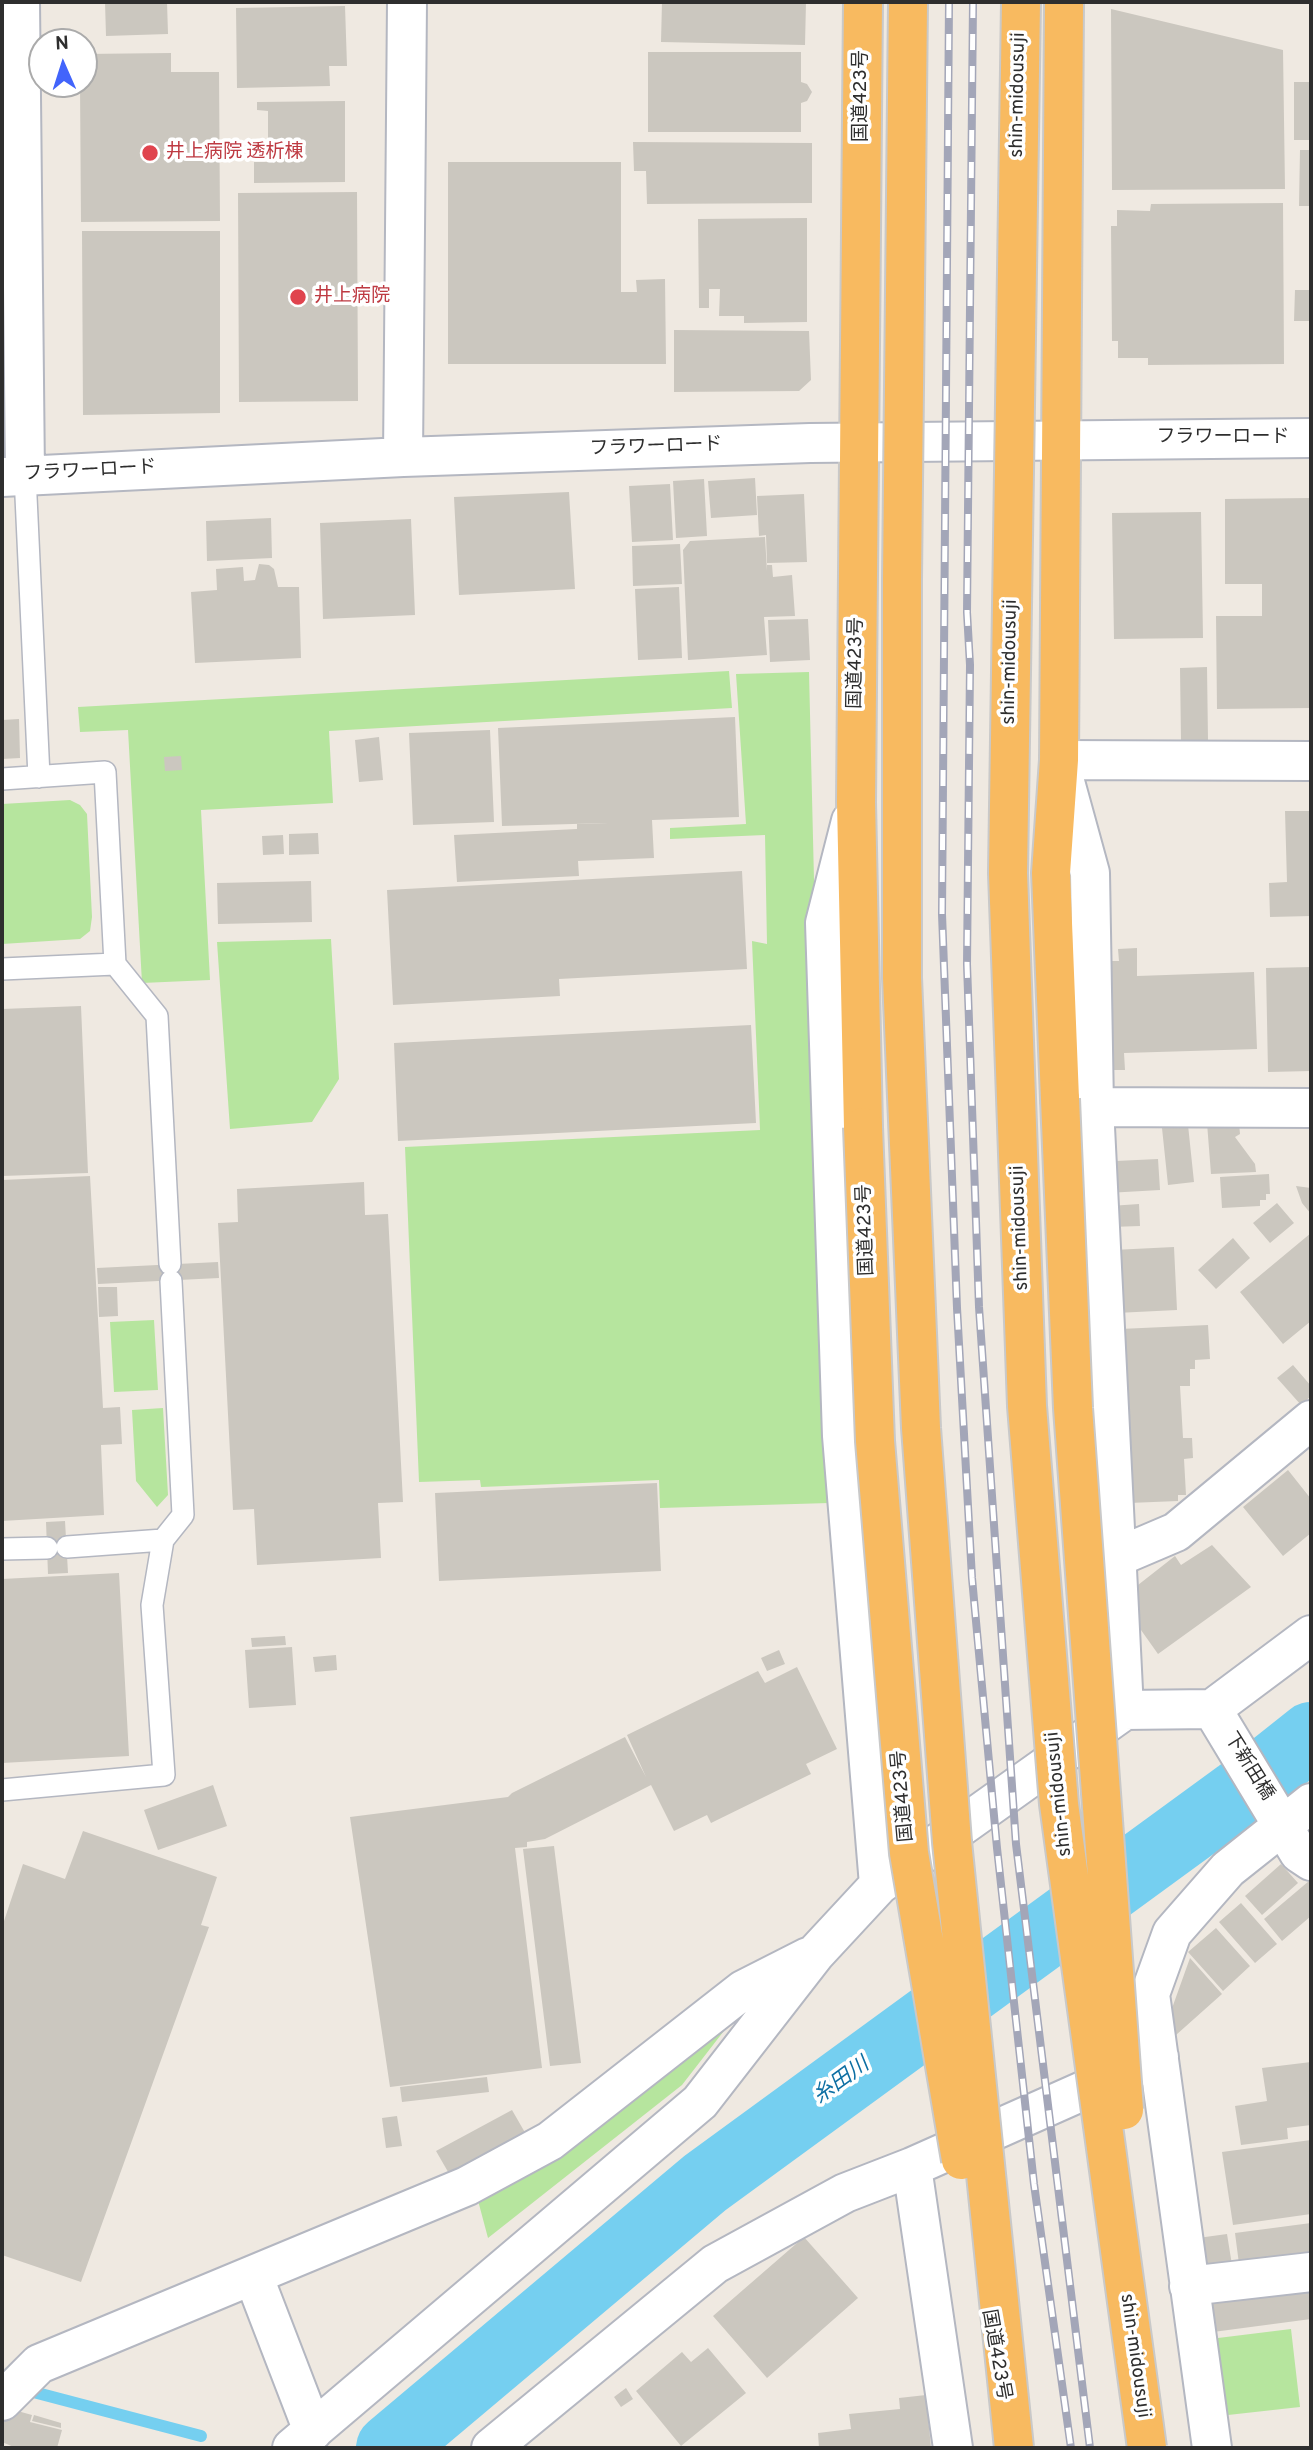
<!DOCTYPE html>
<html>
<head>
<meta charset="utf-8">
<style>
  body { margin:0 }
  #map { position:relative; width:1313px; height:2450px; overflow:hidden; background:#efe9e1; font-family:Overpass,sans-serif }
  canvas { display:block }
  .frame { position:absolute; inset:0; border:4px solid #2e2e2e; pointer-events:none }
  .north { position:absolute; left:28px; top:28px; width:70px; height:70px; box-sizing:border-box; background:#fff; border:2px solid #ababab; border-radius:50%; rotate:357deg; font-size:19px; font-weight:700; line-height:28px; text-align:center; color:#2e2e2e }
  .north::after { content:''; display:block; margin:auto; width:24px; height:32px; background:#4264fb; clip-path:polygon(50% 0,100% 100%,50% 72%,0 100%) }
</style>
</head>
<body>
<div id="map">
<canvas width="1313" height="2450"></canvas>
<div class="frame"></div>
<div class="north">N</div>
</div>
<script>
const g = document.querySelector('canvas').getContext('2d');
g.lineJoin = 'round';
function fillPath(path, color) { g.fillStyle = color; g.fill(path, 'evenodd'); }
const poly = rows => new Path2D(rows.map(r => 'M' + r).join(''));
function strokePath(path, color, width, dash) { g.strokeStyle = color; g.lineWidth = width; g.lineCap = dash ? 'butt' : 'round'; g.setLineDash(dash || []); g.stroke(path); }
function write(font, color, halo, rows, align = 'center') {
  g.font = font + ' Overpass,"Noto Sans JP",sans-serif'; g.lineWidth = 7; g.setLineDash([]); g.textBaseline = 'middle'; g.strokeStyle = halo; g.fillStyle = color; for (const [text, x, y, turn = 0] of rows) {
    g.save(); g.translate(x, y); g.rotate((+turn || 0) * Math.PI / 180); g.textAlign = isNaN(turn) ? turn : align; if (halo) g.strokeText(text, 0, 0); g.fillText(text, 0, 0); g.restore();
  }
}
const green = poly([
  [729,671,732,708,329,731,333,803,201,810,210,980,142,983,128,730,80,732,78,707],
  [809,672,829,1503,660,1508,659,1480,481,1487,480,1480,419,1482,405,1147,760,1130,752,941,767,944,765,835,670,839,670,828,746,824,736,674],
  [70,800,80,805,87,814,92,917,90,931,80,939,2,944,2,804],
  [331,939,339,1079,312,1122,230,1129,217,942],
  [154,1320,158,1390,114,1392,110,1322],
  [163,1408,168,1495,157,1507,136,1481,132,1410],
  [744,2005,682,2085,488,2238,476,2193],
  [1291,2329,1300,2407,1219,2416,1210,2339]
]);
const stream = poly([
  [22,2389,201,2436]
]);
const river = poly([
  [390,2448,705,2183,1238,1794,1311,1736]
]);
const building = poly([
  [105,2,167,2,168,34,106,36],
  [662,2,806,2,805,45,661,42],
  [345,6,347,66,329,66,330,86,237,88,236,8],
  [1111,9,1283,50,1285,189,1112,190],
  [648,52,801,52,801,82,807,84,812,92,807,101,801,103,801,132,648,132],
  [171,53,171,72,219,72,220,221,81,222,80,84,84,84,84,54],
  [1294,82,1311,82,1311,140,1294,140],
  [345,101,345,182,254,183,254,162,268,162,268,111,257,110,257,102],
  [633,142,812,143,812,203,647,204,646,171,634,171],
  [1300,150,1311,150,1311,206,1299,206],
  [448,162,621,162,621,292,637,292,636,280,665,279,666,364,448,364],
  [357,192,358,401,239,402,238,193],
  [1283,203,1284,364,1148,365,1148,358,1118,358,1118,341,1112,341,1111,226,1117,226,1117,210,1150,211,1151,204],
  [807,218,807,322,744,323,744,316,719,316,720,289,709,289,709,308,699,308,698,219],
  [82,231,220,231,220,413,83,415],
  [1295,290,1311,290,1311,321,1294,321],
  [674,330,809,331,811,380,799,391,674,392],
  [755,478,757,515,711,518,708,481],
  [704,479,707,536,676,538,673,481],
  [670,484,673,540,632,542,629,486],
  [569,492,575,589,459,595,454,497],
  [804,494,807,562,767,563,766,535,759,536,757,496],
  [1311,498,1311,708,1217,709,1216,616,1262,616,1262,584,1225,584,1225,499],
  [1201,512,1203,638,1114,639,1112,513],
  [271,518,272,558,207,561,206,521],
  [411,519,415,615,323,619,320,523],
  [765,537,767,571,767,565,772,565,773,577,792,575,795,616,764,617,767,655,688,660,683,550,690,541],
  [680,544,682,584,633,586,632,546],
  [259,564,269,565,274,569,278,587,299,587,301,658,195,663,191,592,217,590,216,569,243,567,244,581,255,580],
  [679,587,682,658,638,660,635,589],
  [808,619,810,660,770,662,768,620],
  [1207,667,1208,740,1181,740,1180,668],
  [735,717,739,817,652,820,654,858,578,861,579,876,457,882,454,835,577,829,577,824,608,823,502,826,498,728],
  [19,719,20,758,2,759,2,720],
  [490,730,494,822,413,825,409,733],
  [379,737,383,780,359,782,355,740],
  [181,756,182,770,165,771,164,757],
  [1285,811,1311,811,1311,916,1270,917,1269,883,1287,882],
  [318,833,319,854,289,855,289,834],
  [283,835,284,854,263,855,262,836],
  [742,871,747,969,559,979,560,996,393,1005,387,890],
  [311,881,312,922,218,924,217,883],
  [1137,948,1137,976,1254,972,1257,1049,1124,1053,1125,1070,1109,1070,1105,961,1119,961,1118,949],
  [1311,967,1311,1071,1268,1072,1266,968],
  [81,1006,88,1173,2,1176,2,1009],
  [751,1025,756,1123,398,1141,394,1043],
  [1207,1123,1239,1123,1240,1134,1235,1137,1255,1164,1256,1172,1211,1174],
  [1188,1125,1194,1182,1168,1185,1162,1128],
  [1158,1159,1160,1190,1107,1193,1106,1175,1117,1175,1116,1161],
  [1269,1174,1270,1194,1266,1194,1266,1200,1260,1200,1260,1206,1222,1208,1220,1177],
  [90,1176,103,1408,120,1407,122,1444,101,1445,104,1515,2,1521,2,1180],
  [364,1182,365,1215,388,1214,403,1502,378,1503,381,1558,257,1565,254,1509,233,1510,218,1223,238,1222,237,1189],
  [1296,1186,1311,1188,1311,1214,1302,1203],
  [1277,1203,1294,1223,1270,1243,1253,1223],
  [1139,1204,1140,1226,1111,1227,1110,1206],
  [1311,1233,1311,1321,1283,1344,1240,1292],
  [1233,1238,1250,1258,1216,1289,1198,1270],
  [1174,1247,1177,1310,1116,1313,1113,1250],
  [218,1262,219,1278,98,1284,97,1268],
  [98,1287,117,1287,118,1316,99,1317],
  [1208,1325,1210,1359,1195,1360,1195,1369,1190,1369,1190,1386,1180,1386,1183,1438,1192,1438,1193,1458,1184,1459,1186,1495,1178,1495,1178,1501,1129,1503,1120,1329],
  [1293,1365,1311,1386,1311,1396,1301,1405,1277,1378],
  [1288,1470,1311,1499,1311,1533,1283,1556,1243,1507],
  [657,1483,661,1571,439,1581,435,1493],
  [65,1521,68,1573,48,1574,46,1522],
  [1212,1545,1251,1587,1158,1654,1136,1623,1138,1585,1175,1556,1181,1565],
  [119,1573,129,1756,2,1763,2,1579],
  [285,1636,286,1645,252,1647,251,1638],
  [292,1647,296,1705,249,1708,245,1650],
  [779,1650,785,1664,767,1671,761,1658],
  [336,1655,337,1670,315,1672,313,1657],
  [797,1667,837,1749,806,1764,811,1774,711,1823,707,1815,674,1831,651,1785,545,1839,527,1842,527,1847,515,1848,542,2068,390,2087,350,1817,508,1797,512,1793,625,1737,646,1777,627,1735,758,1671,765,1683],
  [213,1785,227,1826,158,1850,144,1810],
  [83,1831,217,1877,201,1925,209,1927,81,2282,2,2255,2,1927,23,1864,65,1879],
  [554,1846,581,2063,550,2066,523,1849],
  [1281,1864,1298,1883,1262,1915,1245,1896],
  [1309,1881,1311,1916,1282,1941,1264,1919],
  [1241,1903,1277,1944,1255,1963,1219,1922],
  [1216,1928,1250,1966,1223,1991,1188,1952],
  [1190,1958,1222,1994,1176,2035,1166,2025],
  [1311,2062,1311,2125,1287,2128,1288,2139,1241,2145,1235,2106,1267,2101,1262,2068],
  [487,2077,489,2092,402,2102,400,2087],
  [512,2110,527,2136,451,2177,436,2151],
  [397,2116,402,2146,386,2148,382,2118],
  [1311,2140,1311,2214,1233,2225,1222,2152],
  [1311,2223,1311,2255,1239,2264,1235,2233],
  [1227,2234,1232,2265,1203,2269,1198,2238],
  [804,2237,858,2298,767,2378,713,2316],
  [1311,2291,1311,2319,1213,2332,1209,2304],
  [708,2348,746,2393,681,2446,636,2391,682,2352,691,2362],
  [626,2388,633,2399,621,2407,614,2397],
  [926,2395,931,2448,819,2448,818,2433,851,2429,849,2414,900,2409,899,2398],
  [14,2410,32,2415,30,2422,62,2430,57,2448,16,2448,2,2442,2,2420],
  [34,2415,61,2423,61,2428,32,2421]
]);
const service = poly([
  [25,475,39,777],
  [2,779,105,772,115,964,2,969],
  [115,964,157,1016,170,1264],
  [67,1547,163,1540],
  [2,1549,47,1548],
  [2,1790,164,1775,152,1605,163,1540,183,1515,171,1281]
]);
const minor = poly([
  [1311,761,1059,760,1090,873,1094,1107,1124,1710,1212,1709,1311,1635],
  [851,821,825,923,842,1436,879,1885],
  [1094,1107,1311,1108],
  [1115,1558,1176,1532,1311,1420],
  [1212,1709,1299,1853,1311,1861],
  [912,2167,953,2448],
  [253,2275,313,2431],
  [1189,2286,1311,2272],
  [2,2401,39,2364,467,2186,550,2141,743,1990,808,1957],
  [292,2448,700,2102,815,1954,879,1885,1122,1712],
  [491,2448,715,2264,845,2193,912,2167,1159,2057],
  [1212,2448,1150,1994,1172,1933,1228,1869,1311,1803]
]);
const tertiary = poly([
  [20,2,25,475],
  [403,457,407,2],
  [2,477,403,457,810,443,1311,438]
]);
const trunk = poly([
  [863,2,856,802,863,1127],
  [1060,1099,1051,873,1059,760,1064,2]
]);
const rail = poly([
  [949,2,942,914,957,1308,972,1578,997,1848,1034,2184,1071,2448],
  [973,2,967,612,970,665,967,964,979,1307,1016,1844,1090,2448]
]);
const trunkBridge = poly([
  [908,2,902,579,902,978,921,1428,952,1842,1014,2448],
  [1021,2,1008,873,1027,1406,1059,1804,1147,2448],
  [1060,1099,1073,1408,1124,2110],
  [863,1127,875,1441,909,1853,961,2160]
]);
const markers = [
  [150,153,9,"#e0444e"],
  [298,297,9,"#e0444e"]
];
const streetNames = [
  ["shin-midousuji",1019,95,-89],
  ["国道423号",862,96,-90],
  ["フラワーロード",1223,438],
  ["フラワーロード",656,448,-2],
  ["フラワーロード",90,472,-3],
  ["shin-midousuji",1011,662,-89],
  ["国道423号",857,663,-89],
  ["shin-midousuji",1021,1228,-92],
  ["国道423号",867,1230,-92],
  ["下新田橋",1248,1767,58],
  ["shin-midousuji",1060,1794,-96],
  ["国道423号",904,1796,-95],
  ["国道423号",995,2355,80],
  ["shin-midousuji",1134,2356,82]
];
const healthNames = [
  ["井上病院 透析棟",166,153],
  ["井上病院",314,297]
];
const waterNames = [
  ["糸田川",842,2082,-36]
];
fillPath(green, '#b6e59e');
strokePath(stream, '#75cff0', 12);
strokePath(river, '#75cff0', 68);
fillPath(building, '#cbc7bf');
strokePath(service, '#b4b7c1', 24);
strokePath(minor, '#b4b7c1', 42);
strokePath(tertiary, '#b4b7c1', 42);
strokePath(trunk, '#c9c9c9', 42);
strokePath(service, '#fff', 21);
strokePath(minor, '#fff', 38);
strokePath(tertiary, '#fff', 38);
strokePath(trunk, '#f8ba60', 38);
strokePath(rail, '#a3a6b8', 8);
strokePath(rail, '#fff', 5, [16]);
strokePath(trunkBridge, '#c9c9c9', 42, []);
strokePath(trunkBridge, '#f8ba60', 38);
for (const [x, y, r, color] of markers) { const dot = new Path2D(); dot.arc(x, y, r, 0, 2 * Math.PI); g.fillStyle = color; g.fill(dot); strokePath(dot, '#fff', 2.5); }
write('19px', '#2e2e2e', '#fff', streetNames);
write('19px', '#be3a42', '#fff', healthNames, 'left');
write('italic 21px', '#0d6fa3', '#fff', waterNames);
</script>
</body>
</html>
